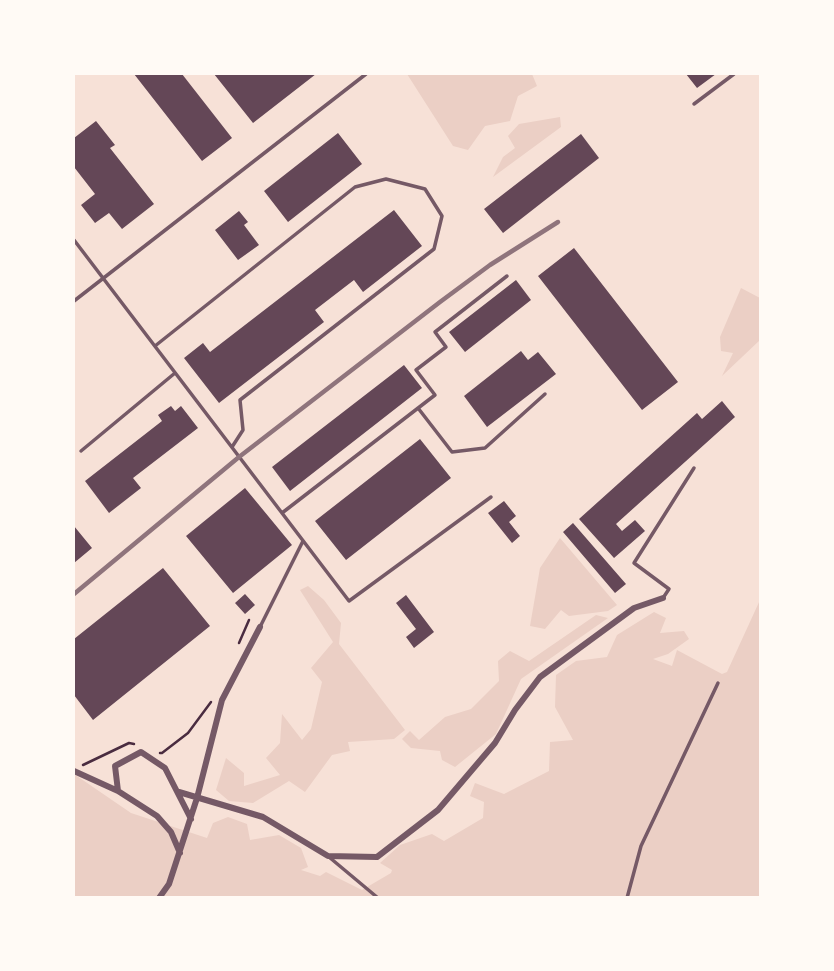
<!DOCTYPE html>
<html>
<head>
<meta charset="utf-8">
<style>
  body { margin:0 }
  #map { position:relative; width:834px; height:971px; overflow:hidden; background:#f7e1d7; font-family:Manrope,sans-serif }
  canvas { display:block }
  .frame { position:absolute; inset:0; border:75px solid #fffaf5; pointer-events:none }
</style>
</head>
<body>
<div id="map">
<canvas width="834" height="971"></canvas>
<div class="frame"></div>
</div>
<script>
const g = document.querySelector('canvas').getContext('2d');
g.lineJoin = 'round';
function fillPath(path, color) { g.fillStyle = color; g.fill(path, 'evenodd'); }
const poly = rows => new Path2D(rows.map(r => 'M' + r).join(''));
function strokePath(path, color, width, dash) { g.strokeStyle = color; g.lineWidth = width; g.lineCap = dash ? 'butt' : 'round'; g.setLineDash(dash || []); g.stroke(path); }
const green = poly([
  [407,74,532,74,537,86,518,96,510,121,485,126,468,150,453,146],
  [560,117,561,127,493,177,503,157,515,148,508,136,519,124],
  [741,288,760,298,760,340,722,376,733,353,721,351,720,337],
  [560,538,617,605,608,611,569,616,561,610,545,629,530,626,540,568],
  [308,586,324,600,341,623,339,644,405,730,394,739,348,742,350,751,332,755,305,792,289,781,253,803,229,801,216,790,226,758,244,773,244,786,280,775,266,758,280,743,282,714,302,740,311,729,322,682,311,668,333,642,300,590],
  [760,600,760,897,74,897,74,774,131,813,207,838,213,823,228,817,247,824,250,840,279,835,301,848,308,867,301,870,320,876,326,872,362,890,391,873,392,870,380,863,400,845,432,834,444,841,483,818,484,802,470,796,475,783,504,794,549,771,550,742,573,740,555,707,556,675,576,661,607,657,617,635,654,612,666,618,660,633,684,631,689,639,668,654,653,659,672,666,677,650,722,674,727,672],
  [596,615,608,618,521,679,496,734,455,767,442,760,440,751,411,748,402,739,410,731,419,740,445,717,471,709,499,681,498,661,510,651,529,661]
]);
const building = poly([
  [134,74,182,74,232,138,202,161],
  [214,74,316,74,253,123],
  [686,74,716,74,697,88],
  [96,121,115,145,110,148,154,204,122,229,109,213,95,223,81,205,95,194,74,167,74,138],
  [338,133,362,164,288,222,264,191],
  [581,134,599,158,503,233,484,209],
  [394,210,422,246,363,292,354,280,315,310,324,322,219,403,184,358,203,343,210,352],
  [239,211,248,222,244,225,259,245,238,260,215,230],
  [574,248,678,382,642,410,538,276],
  [516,280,531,300,465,352,449,332],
  [521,351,528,360,538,352,556,374,487,427,464,396],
  [404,365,422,388,290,491,272,467],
  [722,401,735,417,616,524,622,531,635,520,645,531,614,558,579,519,697,413,702,419],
  [171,406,175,411,181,406,198,428,133,478,141,488,109,513,85,481,162,421,158,415],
  [420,439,451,478,346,560,315,521],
  [245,488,292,545,233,593,186,536],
  [504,501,516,516,509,522,520,536,512,543,488,513],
  [573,523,626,584,615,593,563,532],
  [74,526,92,548,74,563],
  [163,568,210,626,93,720,74,695,74,639],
  [245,594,255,605,245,614,235,603],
  [406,595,434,632,414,648,406,637,416,629,396,603]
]);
const path = poly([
  [239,643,249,620],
  [160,753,162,753,188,733,211,702],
  [83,765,129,743,134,744]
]);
const service = poly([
  [694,104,734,74],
  [74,240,349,601,491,497],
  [74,301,366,74],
  [155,346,355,187,386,179,425,189,442,216,434,249,240,400,243,430,232,447],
  [418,408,452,452,485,448,545,394],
  [81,451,175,373],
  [282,513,435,395,416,370,446,347,435,332,507,276],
  [663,598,669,589,634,563,694,468],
  [260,627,303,541],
  [329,857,378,898],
  [627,898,641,846,718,683]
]);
const minor = poly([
  [74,771,118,791,157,816,171,832,180,853],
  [118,791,115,766,141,752,165,768,191,819],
  [179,792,263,817,328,856,377,857,438,810,495,743,515,710,540,677,634,608,663,598],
  [159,898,169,884,197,798,222,700,260,627]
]);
const rail = poly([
  [74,594,239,457,440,302,490,265,558,222]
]);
fillPath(green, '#ebcfc5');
fillPath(building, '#644757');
strokePath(path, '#4a2c40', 2.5);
strokePath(service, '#755966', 3.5);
strokePath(minor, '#755966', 6);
strokePath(rail, '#8f747c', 4.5);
</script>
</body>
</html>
